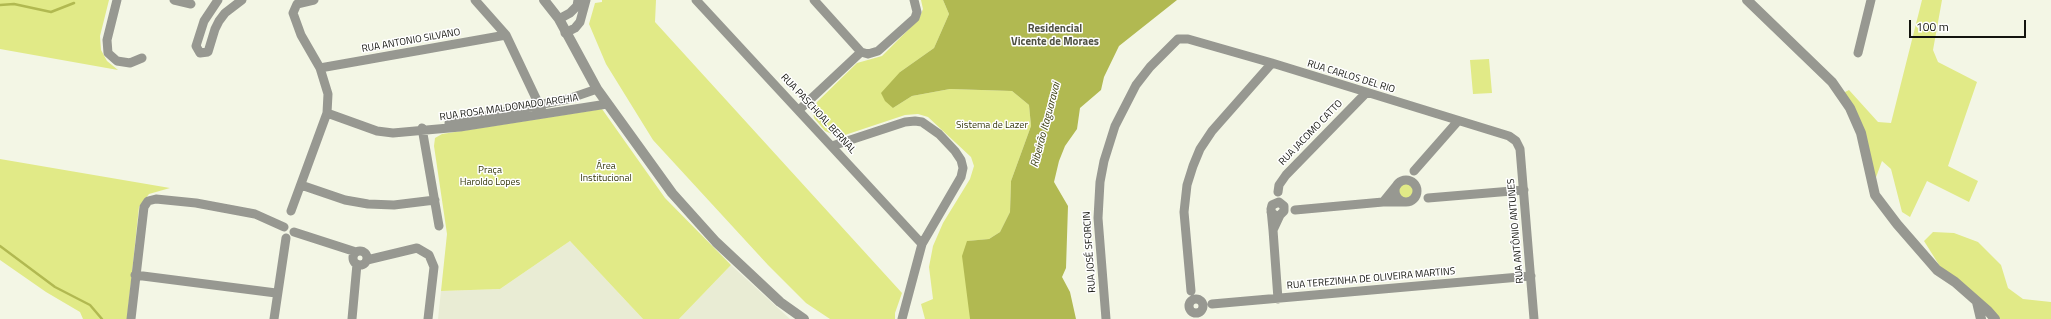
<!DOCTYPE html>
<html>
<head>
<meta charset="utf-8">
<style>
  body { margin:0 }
  #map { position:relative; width:2051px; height:319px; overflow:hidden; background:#f3f6e5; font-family:"Titillium Web",sans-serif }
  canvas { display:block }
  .scale { position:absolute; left:1909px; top:20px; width:117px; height:18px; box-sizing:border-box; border:2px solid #13140e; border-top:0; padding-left:5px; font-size:12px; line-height:14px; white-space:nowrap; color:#13140e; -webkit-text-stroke:3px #fff; paint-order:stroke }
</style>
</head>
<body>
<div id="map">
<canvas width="2051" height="319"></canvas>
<div class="scale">100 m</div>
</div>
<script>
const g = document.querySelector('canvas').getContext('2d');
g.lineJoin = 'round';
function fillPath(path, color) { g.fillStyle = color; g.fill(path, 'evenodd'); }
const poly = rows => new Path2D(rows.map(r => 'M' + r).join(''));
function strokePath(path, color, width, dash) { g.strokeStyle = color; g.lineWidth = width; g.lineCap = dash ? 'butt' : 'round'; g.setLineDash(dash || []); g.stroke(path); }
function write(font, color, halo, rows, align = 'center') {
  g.font = font + ' "Titillium Web",sans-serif'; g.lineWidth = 3; g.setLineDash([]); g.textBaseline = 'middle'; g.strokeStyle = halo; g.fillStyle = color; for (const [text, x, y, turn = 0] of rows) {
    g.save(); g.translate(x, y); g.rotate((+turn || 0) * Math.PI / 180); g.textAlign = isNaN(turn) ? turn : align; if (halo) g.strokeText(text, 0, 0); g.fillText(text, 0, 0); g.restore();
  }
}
const built = poly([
  [570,241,643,319,438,319,441,291,500,289],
  [731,265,790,319,679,319]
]);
const green = poly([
  [0,0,109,0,100,36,101,50,107,61,118,70,0,49],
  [602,0,656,0,655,22,902,293,895,313,895,319,830,319,806,303,768,265,653,140,606,64,589,24,595,3,602,2],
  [921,0,943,0,949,14,934,48,900,72,893,108,912,96,950,89,1012,91,1029,105,1031,126,1011,181,1010,212,1000,232,989,239,968,241,970,319,925,319,921,304,933,299,929,267,933,246,943,223,970,179,974,166,971,157,928,117,918,114,905,115,839,137,825,131,814,118,813,111,817,102,857,63,882,56,919,19,923,9],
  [1922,0,1942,0,1933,50,1938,62,1977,82,1948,166,1978,181,1969,202,1927,181,1910,217,1902,212,1891,169,1882,161,1875,180,1843,93,1849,90,1878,122,1891,123],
  [1489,59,1492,93,1473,94,1470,60],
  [602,109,665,198,731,265,679,319,643,319,570,241,500,289,441,291,447,234,434,146,435,138,442,134],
  [0,159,170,188,149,194,139,207,127,319,83,319,80,312,46,292,0,260],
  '1397 191a9 9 0 1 1 18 0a9 9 0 1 1-18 0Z',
  [1933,232,1954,233,1978,242,2001,265,2008,288,2023,299,2051,302,2051,319,1998,319,1941,268,1924,241]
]);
const water = poly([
  [943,0,1177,0,1119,46,1104,77,1101,90,1080,108,1077,129,1065,146,1059,161,1054,182,1068,206,1066,268,1062,277,1070,292,1076,319,970,319,962,256,967,241,989,239,1000,232,1010,212,1011,181,1031,126,1029,105,1012,91,950,89,912,96,893,108,885,101,881,93,900,72,934,48,949,14]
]);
const stream = poly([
  [0,5,14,4,51,12,74,3],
  [0,246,55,287,90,305,102,319]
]);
const minor = poly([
  [117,0,107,40,108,53,117,61,130,63,142,58],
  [174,0,191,4],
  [218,0,204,21,196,46,200,53,208,52,215,29,219,21,225,13,242,0],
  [475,0,506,35,542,111],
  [696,0,922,244],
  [814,0,861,52],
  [559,19,570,13,577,6,578,0],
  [565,33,575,28,580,22,586,0],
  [861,52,868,54,878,51,915,18,917,12,914,0],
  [1858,53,1871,0],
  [320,68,506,35],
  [799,110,861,52],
  [327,113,377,131,393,133,460,127,607,104],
  [449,123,568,99,597,89],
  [422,128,439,226],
  [832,146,905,122,915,121,922,122,939,134,955,151,961,160,963,168,961,177,922,244,902,319],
  [1414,171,1458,121],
  '1395 191a11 11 0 1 1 22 0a11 11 0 1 1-22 0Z',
  [301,185,345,200,368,204,394,205,435,200],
  [1396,186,1383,202,1403,202],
  [1278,192,1279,185,1286,175,1366,93],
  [1428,198,1524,190],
  [1295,210,1383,202],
  [291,211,327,113,328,94,320,68,301,35,293,13,297,4,314,0],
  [1271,212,1276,216,1280,215,1284,211,1284,206,1279,202,1272,205,1271,209,1273,230,1280,215],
  [1273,230,1278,299],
  [294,232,356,252],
  '353 258a7 7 0 1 1 14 0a7 7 0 1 1-14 0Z',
  [367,260,417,248,429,255,434,267,428,319],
  [135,275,276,293],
  [1191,291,1184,212,1187,185,1193,166,1200,149,1212,131,1272,63],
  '1189 306a7 7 0 1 1 14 0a7 7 0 1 1-14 0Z',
  [1212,304,1531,276],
  [131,319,144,207,148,201,156,199,196,203,255,214,284,227],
  [274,319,286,238],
  [352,319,357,264],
  [1106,319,1098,218,1100,182,1104,161,1115,126,1136,85,1150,67,1178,39,1188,39,1272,63,1509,136,1516,141,1520,149,1534,319]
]);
const tertiary = poly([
  [544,0,559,19,597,89,672,193,716,242,780,302,804,319],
  [1747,0,1832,82,1850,108,1861,133,1875,195,1897,224,1937,270,1955,282,1988,311,1995,319],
  [1977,302,1981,319]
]);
const streetNames = [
  ["RUA ANTONIO SILVANO",411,41,-10],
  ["RUA CARLOS DEL RIO",1351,77,17],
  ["RUA ROSA MALDONADO ARCHIA",509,108,-8],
  ["RUA PASCHOAL BERNAL",818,114,47],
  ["RUA JACOMO CATTO",1311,133,-46],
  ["RUA ANTÔNIO ANTUNES",1516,231,-95],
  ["RUA JOSÉ SFORCIN",1090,252,-94],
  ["RUA TEREZINHA DE OLIVEIRA MARTINS",1371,279,-5]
];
const parkNames = [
  ["Sistema de Lazer",992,126],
  ["Área",606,167],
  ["Institucional",606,179],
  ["Praça",490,171],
  ["Haroldo Lopes",490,183]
];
const neighbourhoodNames = [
  ["Residencial",1055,29],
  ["Vicente de Moraes",1055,42]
];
const waterNames = [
  ["Ribeirão Itaguaravai",1046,125,-75]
];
fillPath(built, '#e9ecd4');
fillPath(green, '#e1ea87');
fillPath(water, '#b1b951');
strokePath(stream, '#b1b951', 2.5);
strokePath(minor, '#979891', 9);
strokePath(tertiary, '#979891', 10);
write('10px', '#13140e', '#fff', streetNames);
write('10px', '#35380c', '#fff', parkNames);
write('bold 11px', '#4f5143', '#fff', neighbourhoodNames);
write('italic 11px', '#42451a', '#fff', waterNames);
</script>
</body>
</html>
